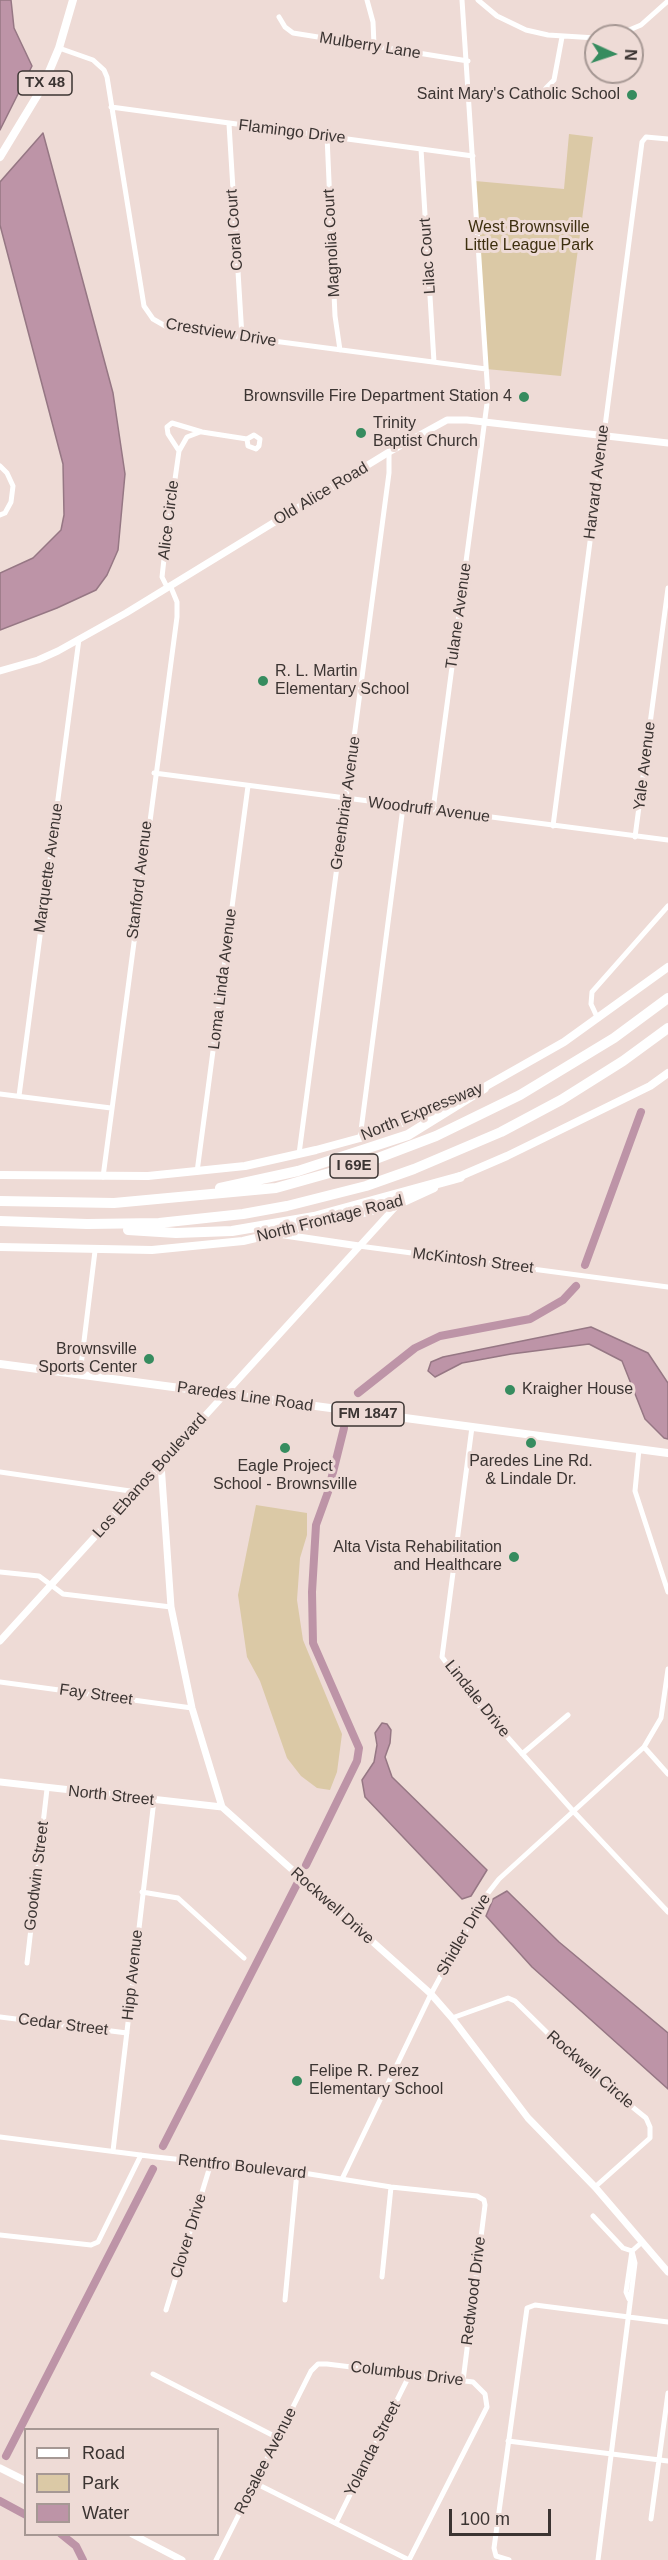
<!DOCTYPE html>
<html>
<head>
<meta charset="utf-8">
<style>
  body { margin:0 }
  #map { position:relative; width:668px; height:2560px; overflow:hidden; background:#eedbd6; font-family:Helvetica,sans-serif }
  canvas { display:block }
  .legend { position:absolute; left:24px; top:2428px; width:195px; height:108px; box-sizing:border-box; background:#eedbd6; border:2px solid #a69894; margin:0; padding:8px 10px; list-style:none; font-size:18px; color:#3b3432 }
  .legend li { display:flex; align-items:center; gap:12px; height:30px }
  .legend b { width:30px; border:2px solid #a69894 }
  .north { position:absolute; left:584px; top:24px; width:60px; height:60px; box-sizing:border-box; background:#eedbd6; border:2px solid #a69894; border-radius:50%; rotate:93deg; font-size:16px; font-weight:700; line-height:24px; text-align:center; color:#3b3432 }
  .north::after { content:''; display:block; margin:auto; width:21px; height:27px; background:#368c5f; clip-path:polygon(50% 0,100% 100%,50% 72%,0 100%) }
  .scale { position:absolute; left:449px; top:2509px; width:102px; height:27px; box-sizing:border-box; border:3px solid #3b3432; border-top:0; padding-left:8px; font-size:18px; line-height:21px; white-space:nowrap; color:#3b3432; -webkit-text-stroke:4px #eedbd6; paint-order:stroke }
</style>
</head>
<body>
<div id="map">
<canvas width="668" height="2560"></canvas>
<ul class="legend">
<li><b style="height:8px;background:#fff"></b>Road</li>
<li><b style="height:16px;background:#dbc9a6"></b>Park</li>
<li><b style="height:16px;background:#bd94a7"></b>Water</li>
</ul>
<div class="north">N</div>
<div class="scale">100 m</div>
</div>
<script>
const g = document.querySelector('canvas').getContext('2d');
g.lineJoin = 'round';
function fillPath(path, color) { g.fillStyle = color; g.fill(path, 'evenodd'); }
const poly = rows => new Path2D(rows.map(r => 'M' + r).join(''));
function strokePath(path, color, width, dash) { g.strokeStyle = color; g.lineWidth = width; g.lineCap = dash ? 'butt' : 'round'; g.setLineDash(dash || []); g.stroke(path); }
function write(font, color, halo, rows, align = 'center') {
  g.font = font + ' Helvetica,sans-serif'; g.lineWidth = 6; g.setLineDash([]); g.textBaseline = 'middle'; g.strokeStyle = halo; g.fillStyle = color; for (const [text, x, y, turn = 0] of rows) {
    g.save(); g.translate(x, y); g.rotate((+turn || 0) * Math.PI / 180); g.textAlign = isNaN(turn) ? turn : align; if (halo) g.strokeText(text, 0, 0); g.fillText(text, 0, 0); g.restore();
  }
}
const green = poly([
  [569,134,593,137,561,376,486,369,475,181,564,189],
  [256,1505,307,1513,307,1535,300,1558,297,1600,303,1640,342,1734,337,1772,330,1790,317,1788,301,1776,287,1758,260,1681,247,1657,238,1595]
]);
const water = poly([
  [0,0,11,0,14,28,32,66,0,130,0,0],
  [43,133,113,393,125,474,118,550,107,575,96,590,57,608,0,630,0,573,33,558,61,530,64,515,63,464,0,225,0,182,43,133],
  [591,1327,648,1353,668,1383,668,1439,664,1438,645,1419,622,1361,589,1344,511,1354,462,1363,435,1377,428,1371,431,1362,443,1357,591,1327],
  [382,1723,387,1724,391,1730,390,1743,385,1757,392,1777,487,1870,471,1896,462,1899,365,1797,362,1780,374,1762,377,1745,375,1733,382,1723],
  [507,1891,559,1942,668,2033,668,2089,532,1967,486,1916,493,1899,507,1891]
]);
const canal = poly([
  [585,1265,641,1112],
  [358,1393,415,1348,440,1336,530,1319,563,1300,576,1286],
  [306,1865,357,1761,359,1748,313,1643,312,1592,316,1525,328,1492,344,1428],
  [163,2146,297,1884],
  [6,2456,153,2169],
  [0,2501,26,2515],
  [61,2534,76,2546,83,2560]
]);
const minor = poly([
  [367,0,373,22,374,45],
  [478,0,497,16,526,30,548,35,596,38],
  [279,17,285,27,293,33,468,61],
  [615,36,641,25,668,1],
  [59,48,93,60,104,70,107,77,144,306,153,319,167,327,486,369],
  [546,88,554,80,562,37],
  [111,107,473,156],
  [229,124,242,337],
  [327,136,335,316,340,350],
  [421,149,434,362],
  [179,451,187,437,200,432],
  [0,466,7,473,13,486,11,502,5,513,0,515],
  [167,587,162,577,165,550,179,451,168,434,167,427,172,423,202,432,247,439,254,435,260,439,259,446,256,449,248,446,247,439],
  [154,773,668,840],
  [433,810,488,396,462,0],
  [553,826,642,142,646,137,668,139],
  [635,837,668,588],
  [598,1019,591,1004,592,992,668,906],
  [0,1094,111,1108],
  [19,1096,79,639],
  [360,1138,403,807],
  [299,1154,389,473,389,452],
  [197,1172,248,786],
  [103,1177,177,617,177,602,170,585],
  [359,1246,668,1287],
  [80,1374,95,1251],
  [472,1427,442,1657,470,1695,574,1812,668,1912],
  [639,1449,635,1491,668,1592],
  [0,1472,137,1492],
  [0,1572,39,1576,63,1594,171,1607],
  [0,1682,192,1708],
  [644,1747,668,1774],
  [522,1754,568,1715],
  [142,1892,178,1898,244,1958],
  [27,1963,47,1789],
  [0,2017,127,2033],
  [452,2018,508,1998,515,2001,579,2064,646,2118,650,2127,650,2138,595,2187],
  [0,2137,156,2157,297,2172,391,2187,477,2196,484,2200,485,2205,463,2381],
  [113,2151,154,1800],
  [342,2179,431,1994,481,1902,499,1879,644,1747,661,1718,668,1669],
  [593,2216,623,2248,632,2251],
  [0,2235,91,2245,98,2242,141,2155],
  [382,2277,391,2187],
  [629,2299,626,2292,632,2251,641,2243],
  [285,2300,297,2172],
  [166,2310,211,2163],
  [153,2374,278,2438],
  [508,2441,668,2461],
  [255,2483,409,2560],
  [651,2519,668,2393],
  [336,2523,410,2374],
  [216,2560,311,2371,318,2364,327,2364,473,2382,485,2394,487,2407,409,2560],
  [509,2560,496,2556,494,2548,527,2308,535,2305,668,2322],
  [598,2560,635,2263,632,2251]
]);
const tertiary = poly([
  [0,671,38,660,58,651,126,613,389,452,447,420,467,420,668,443],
  [278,1234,359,1246],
  [161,1464,171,1607,192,1708,222,1807,431,1994,452,2018,528,2118,595,2187,668,2272],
  [0,1641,397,1205],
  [0,1782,222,1807],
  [0,2468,26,2481],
  [132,2534,182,2560]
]);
const secondary = poly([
  [481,1089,564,1042,668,967],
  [0,1175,148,1176,245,1166,316,1150,360,1138,423,1115,457,1100],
  [456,1178,507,1156,650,1086,668,1073],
  [0,1247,152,1250,243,1241,397,1205,434,1188]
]);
const primary = poly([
  [0,157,43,86,59,48,73,0],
  [0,1364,668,1453]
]);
const motorway = poly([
  [220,1188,298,1171,408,1135,484,1088],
  [0,1201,114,1203,276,1188,365,1163,436,1136,520,1095,614,1038,668,998],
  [0,1221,87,1224,159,1223,243,1214,287,1206,366,1186,414,1169,501,1132,561,1100,623,1061,668,1028],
  [128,1230,176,1233,232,1231,314,1217,460,1177]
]);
const markers = [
  [632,95,6,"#368c5f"],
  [524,397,6,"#368c5f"],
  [361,433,6,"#368c5f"],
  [263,681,6,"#368c5f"],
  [149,1359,6,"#368c5f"],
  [510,1390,6,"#368c5f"],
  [531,1443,6,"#368c5f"],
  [285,1448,6,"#368c5f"],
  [514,1557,6,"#368c5f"],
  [297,2081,6,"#368c5f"]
];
const shields = [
  [45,83,54],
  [354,1166,48],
  [368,1414,72]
];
const shieldNames = [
  ["TX 48",45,83],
  ["I 69E",354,1166],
  ["FM 1847",368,1414]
];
const streetNames = [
  ["Mulberry Lane",370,46,9],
  ["Flamingo Drive",292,132,7],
  ["Coral Court",235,230,-94],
  ["Magnolia Court",332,243,-93],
  ["Lilac Court",428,256,-94],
  ["Crestview Drive",221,333,9],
  ["Harvard Avenue",597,482,-83],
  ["Old Alice Road",321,494,-31],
  ["Alice Circle",169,520,-83],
  ["Tulane Avenue",459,616,-82],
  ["Yale Avenue",645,766,-83],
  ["Greenbriar Avenue",346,803,-82],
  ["Woodruff Avenue",429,810,7],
  ["Marquette Avenue",49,868,-82],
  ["Stanford Avenue",140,880,-83],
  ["Loma Linda Avenue",223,979,-83],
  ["North Expressway",422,1112,-22],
  ["North Frontage Road",330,1219,-14],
  ["McKintosh Street",473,1261,7],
  ["Paredes Line Road",245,1397,8],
  ["Los Ebanos Boulevard",150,1476,-48],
  ["Fay Street",96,1695,8],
  ["Lindale Drive",477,1699,51],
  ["North Street",111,1796,6],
  ["Goodwin Street",37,1876,-83],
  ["Rockwell Drive",332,1906,42],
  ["Shidler Drive",464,1935,-60],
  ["Hipp Avenue",133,1975,-84],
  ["Cedar Street",63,2025,7],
  ["Rockwell Circle",590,2070,41],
  ["Rentfro Boulevard",242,2167,6],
  ["Clover Drive",189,2236,-73],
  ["Redwood Drive",474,2291,-83],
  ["Columbus Drive",407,2374,7],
  ["Yolanda Street",373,2449,-63],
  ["Rosalee Avenue",266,2461,-63]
];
const poiNames = [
  ["Saint Mary's Catholic School",620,95],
  ["Brownsville Fire Department Station 4",512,397],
  ["Trinity",373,424,"left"],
  ["Baptist Church",373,442,"left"],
  ["R. L. Martin",275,672,"left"],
  ["Elementary School",275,690,"left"],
  ["Brownsville",137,1350],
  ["Sports Center",137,1368],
  ["Kraigher House",522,1390,"left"],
  ["Paredes Line Rd.",531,1462,"center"],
  ["& Lindale Dr.",531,1480,"center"],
  ["Eagle Project",285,1467,"center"],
  ["School - Brownsville",285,1485,"center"],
  ["Alta Vista Rehabilitation",502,1548],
  ["and Healthcare",502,1566],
  ["Felipe R. Perez",309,2072,"left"],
  ["Elementary School",309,2090,"left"]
];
const parkNames = [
  ["West Brownsville",529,228],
  ["Little League Park",529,246]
];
fillPath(green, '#dbc9a6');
fillPath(water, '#bd94a7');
strokePath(water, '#967784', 1.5);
strokePath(canal, '#bd94a7', 8);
strokePath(minor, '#fff', 5);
strokePath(tertiary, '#fff', 7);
strokePath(secondary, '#fff', 8);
strokePath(primary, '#fff', 8);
strokePath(motorway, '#fff', 10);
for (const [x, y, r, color] of markers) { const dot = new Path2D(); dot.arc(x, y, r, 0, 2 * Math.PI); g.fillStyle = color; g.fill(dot); strokePath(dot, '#eedbd6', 2); }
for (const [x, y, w] of shields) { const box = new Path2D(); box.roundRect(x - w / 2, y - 12, w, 24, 4.5); g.fillStyle = '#eedbd6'; g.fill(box); strokePath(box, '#3b3432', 1.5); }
write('bold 15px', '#3b3432', null, shieldNames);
write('16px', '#3b3432', '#eedbd6', streetNames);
write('16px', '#3b3432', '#eedbd6', poiNames, 'right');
write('16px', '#3d2f0f', '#eedbd6', parkNames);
</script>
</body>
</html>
